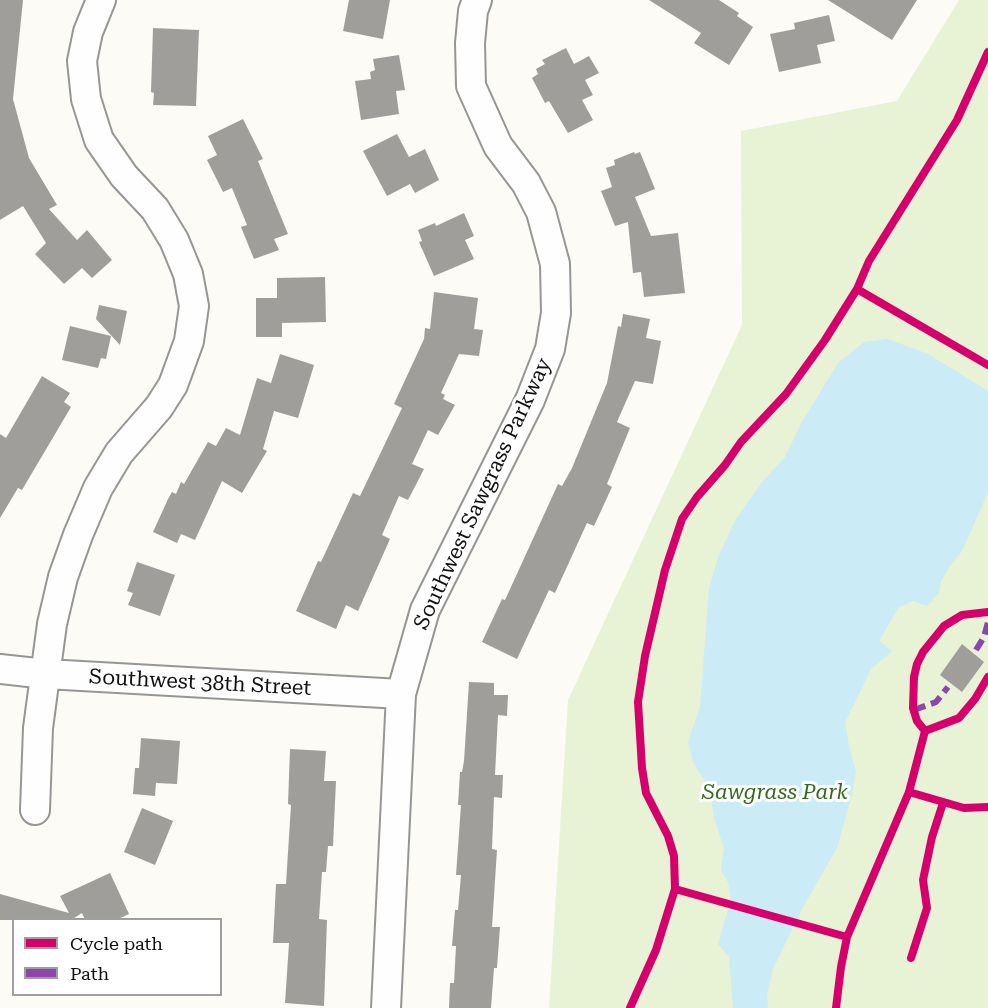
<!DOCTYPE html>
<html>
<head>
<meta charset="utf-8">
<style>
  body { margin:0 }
  #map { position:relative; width:988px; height:1008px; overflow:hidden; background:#fcfbf6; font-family:"Roboto Serif",serif }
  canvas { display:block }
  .legend { position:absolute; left:12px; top:918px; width:210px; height:78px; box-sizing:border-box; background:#fff; border:2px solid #9f9f9f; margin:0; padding:8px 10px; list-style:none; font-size:18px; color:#101010 }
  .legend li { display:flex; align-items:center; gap:12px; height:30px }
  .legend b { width:30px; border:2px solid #9f9f9f }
</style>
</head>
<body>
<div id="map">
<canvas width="988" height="1008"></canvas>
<ul class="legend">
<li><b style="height:8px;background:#d6006c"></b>Cycle path</li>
<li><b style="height:8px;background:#8e44ad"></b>Path</li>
</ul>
</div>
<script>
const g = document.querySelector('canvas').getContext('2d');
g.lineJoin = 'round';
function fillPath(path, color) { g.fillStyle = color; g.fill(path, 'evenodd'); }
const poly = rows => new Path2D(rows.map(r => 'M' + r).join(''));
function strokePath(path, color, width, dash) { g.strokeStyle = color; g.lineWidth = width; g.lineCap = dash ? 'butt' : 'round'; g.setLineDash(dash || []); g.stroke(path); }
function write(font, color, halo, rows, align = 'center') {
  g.font = font + ' "Roboto Serif",serif'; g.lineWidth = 6; g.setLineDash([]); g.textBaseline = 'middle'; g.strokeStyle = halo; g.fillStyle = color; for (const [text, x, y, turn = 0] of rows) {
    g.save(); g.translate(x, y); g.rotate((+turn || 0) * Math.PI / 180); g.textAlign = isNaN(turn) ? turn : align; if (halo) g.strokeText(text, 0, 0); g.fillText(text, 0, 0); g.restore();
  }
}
const green = poly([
  [959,0,988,0,988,1008,549,1008,568,700,742,325,741,131,897,101]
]);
const water = poly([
  [888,339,928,354,988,391,988,492,962,551,950,566,941,581,939,593,927,606,913,601,899,607,879,641,892,651,871,669,845,723,850,751,856,771,852,794,837,848,802,909,773,969,767,994,768,1008,733,1008,729,957,718,944,731,899,728,882,721,870,724,849,715,821,709,788,693,762,688,742,700,707,709,588,719,555,736,519,763,481,785,457,802,422,838,363,864,342]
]);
const building = poly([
  [0,0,23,0,13,99,29,158,57,205,49,209,77,240,87,230,112,260,92,278,82,268,64,284,35,254,46,243,23,206,0,220],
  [349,0,390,0,383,39,343,31],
  [649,0,719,0,739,13,737,16,753,27,729,65,694,43,701,33],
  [828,0,917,0,892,40],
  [829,15,835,41,817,45,821,63,779,72,770,34,795,29,794,23],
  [153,28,199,30,196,106,153,105,154,93,151,92],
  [566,48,574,64,589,56,599,73,585,80,593,95,582,100,593,120,568,133,549,101,545,103,532,78,538,74,536,69,545,64,542,60],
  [399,55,405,90,396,91,399,114,361,120,355,81,371,79,370,72,375,70,373,59],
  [243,119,263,159,258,161,288,234,274,239,279,250,254,259,241,227,247,225,232,188,223,192,207,160,217,155,208,136],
  [397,134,409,157,425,149,439,180,415,193,410,184,387,196,363,151],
  [634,152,635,154,640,152,655,189,635,197,651,236,678,233,685,293,644,297,641,272,633,273,628,222,615,226,601,191,612,187,606,168,615,165,614,160],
  [464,213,474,236,465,240,474,259,434,276,419,242,422,241,418,230,435,223,436,226],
  [325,277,326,322,282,323,282,337,256,337,256,298,277,298,277,278],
  [434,292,478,298,474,329,483,330,479,356,459,354,441,393,445,395,443,399,455,405,438,435,428,430,412,464,424,469,408,500,399,496,382,535,390,539,358,611,346,605,336,629,296,611,318,561,321,562,353,493,360,496,402,408,394,404,424,339,425,328,430,329],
  [99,305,127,311,120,345,96,319],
  [623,314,650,319,646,338,661,341,653,384,635,381,617,422,630,428,607,484,612,487,594,526,587,523,555,593,549,590,517,659,482,642,502,599,505,600,558,484,562,486,572,468,607,383,618,326,621,327],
  [70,326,111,336,106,359,101,358,98,368,62,360],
  [280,354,314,365,298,418,274,411,263,449,267,451,242,493,222,481,195,540,181,534,177,543,153,532,168,499,172,492,176,494,181,482,184,484,208,442,216,446,226,428,240,435,257,378,271,383],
  [42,376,70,393,64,402,71,407,22,490,18,488,0,518,0,434,6,438],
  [137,562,175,575,160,616,128,605,133,593,127,591],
  [962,644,984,662,962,692,940,675],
  [469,682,494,683,494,695,508,695,507,716,498,715,495,775,503,775,502,798,494,797,492,849,497,850,492,927,500,927,497,968,494,968,491,1008,449,1008,450,983,454,983,456,946,452,946,455,910,458,910,461,875,456,875,461,805,458,805,460,772,462,772,464,761],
  [141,738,180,741,177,784,156,783,155,796,133,794,135,768,139,768],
  [290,749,326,751,324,781,336,781,333,846,328,846,326,872,322,872,319,919,327,920,324,1006,285,1003,289,943,273,943,276,884,286,884,291,805,288,804],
  [142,808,173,821,155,865,124,852],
  [110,873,129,914,116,920,85,920,82,913,71,920,0,920,0,894,69,913,60,896]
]);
const street = poly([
  [0,669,46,674,401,694],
  [35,810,38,728,52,624,63,577,78,535,98,488,119,453,159,407,173,385,189,341,194,306,188,274,174,240,155,209,124,176,99,140,86,99,82,61,88,32,101,0],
  [386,1008,401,694,425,610,530,400,550,349,556,313,555,264,541,212,526,183,498,146,471,86,470,43,473,11,477,0]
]);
const quiet = poly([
  [976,650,984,637,988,622],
  [914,710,936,702,948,687]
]);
const cycleway = poly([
  [857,289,869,261,957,120,988,52],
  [925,731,917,721,913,708,914,677,917,664,923,652,944,626,962,615,988,612],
  [909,792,964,808,988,807],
  [675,889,847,937],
  [911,958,927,908,923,880,932,837,943,803],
  [630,1008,656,950,675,889,674,856,668,836,646,793,642,768,638,702,645,656,665,570,682,519,697,497,725,465,741,442,786,394,825,340,857,289,988,365],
  [836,1008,841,967,847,937,909,792,925,731,959,718,975,699,988,677]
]);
const streetNames = [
  ["Southwest Sawgrass Parkway",483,494,-65],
  ["Southwest 38th Street",200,683,3]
];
const parkNames = [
  ["Sawgrass Park",775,793]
];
fillPath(green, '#e8f2d5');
fillPath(water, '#cbebf7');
fillPath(building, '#a09e9b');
strokePath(street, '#969694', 32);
strokePath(street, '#fffefe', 28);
strokePath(quiet, '#8e44ad', 6, [12, 6]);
strokePath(cycleway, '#d6006c', 8);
write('21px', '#101010', '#fff', streetNames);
write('italic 21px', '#326a1d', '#fff', parkNames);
</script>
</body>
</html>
